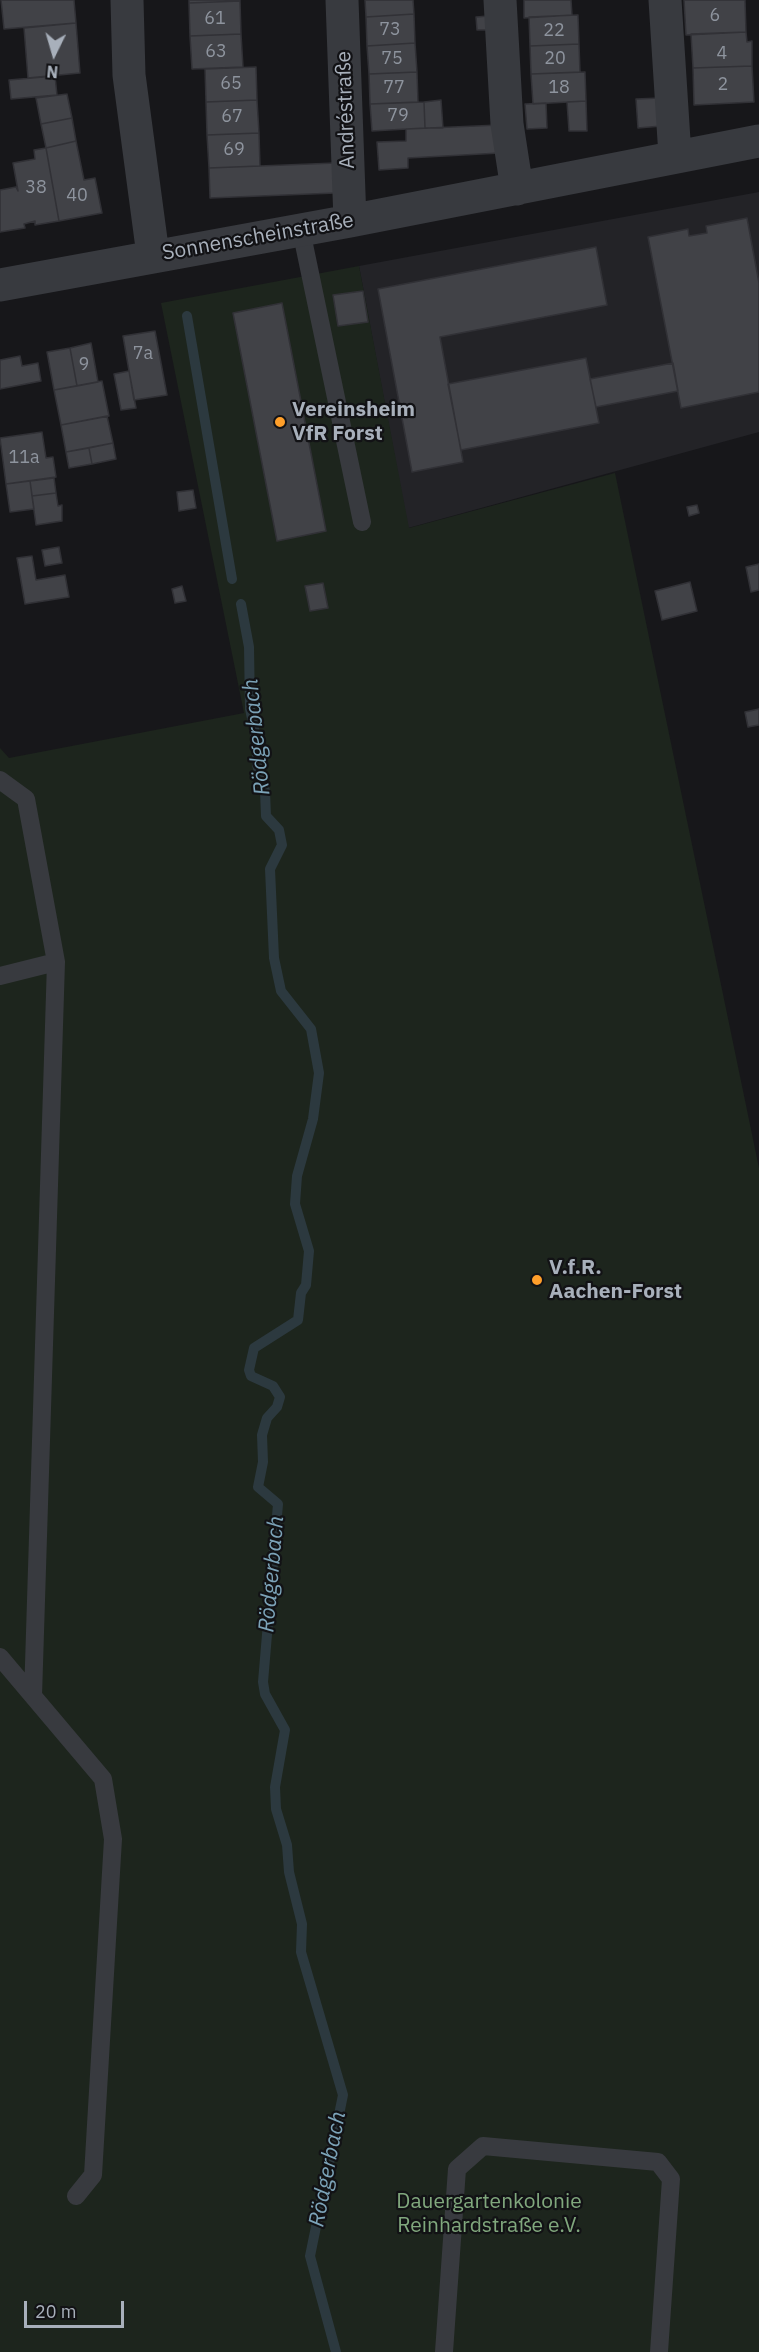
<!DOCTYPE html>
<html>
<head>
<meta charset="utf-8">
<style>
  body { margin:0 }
  #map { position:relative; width:759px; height:2352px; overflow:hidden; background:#17171a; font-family:"IBM Plex Sans",sans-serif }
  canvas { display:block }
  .north { position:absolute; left:24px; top:24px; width:60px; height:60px; -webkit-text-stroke:4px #121215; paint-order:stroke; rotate:185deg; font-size:16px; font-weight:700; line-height:24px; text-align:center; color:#a8b0bb }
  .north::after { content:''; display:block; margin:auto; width:21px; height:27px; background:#a8b0bb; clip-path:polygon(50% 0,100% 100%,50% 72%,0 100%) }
  .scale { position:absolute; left:24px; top:2301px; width:100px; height:27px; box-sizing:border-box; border:3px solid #a8b0bb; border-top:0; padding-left:8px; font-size:18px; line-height:21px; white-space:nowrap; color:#a8b0bb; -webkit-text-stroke:4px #121215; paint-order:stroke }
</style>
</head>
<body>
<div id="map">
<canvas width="759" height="2352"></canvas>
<div class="north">N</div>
<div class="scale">20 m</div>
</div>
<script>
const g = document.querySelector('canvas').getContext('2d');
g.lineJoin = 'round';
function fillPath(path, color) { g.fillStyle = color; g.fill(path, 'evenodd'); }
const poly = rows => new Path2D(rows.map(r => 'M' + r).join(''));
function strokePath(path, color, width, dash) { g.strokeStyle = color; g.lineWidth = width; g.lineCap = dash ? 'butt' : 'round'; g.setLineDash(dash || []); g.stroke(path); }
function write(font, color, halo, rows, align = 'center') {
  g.font = font + ' "IBM Plex Sans",sans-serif'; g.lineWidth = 4.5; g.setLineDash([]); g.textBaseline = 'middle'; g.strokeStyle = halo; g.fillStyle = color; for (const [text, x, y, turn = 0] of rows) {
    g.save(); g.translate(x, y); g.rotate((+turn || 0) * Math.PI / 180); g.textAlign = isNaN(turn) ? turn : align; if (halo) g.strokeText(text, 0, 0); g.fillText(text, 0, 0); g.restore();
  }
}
const built = poly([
  [759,192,759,432,408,528,359,266]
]);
const green = poly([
  [359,266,409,528,615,473,759,1168,759,2352,0,2352,0,748,9,758,244,713,161,303]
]);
const stream = poly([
  [187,316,232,579],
  [241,604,249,647,250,709,257,742,257,765,265,791,266,816,279,830,282,845,270,869,274,958,281,991,311,1029,319,1073,313,1119,297,1176,295,1204,309,1251,306,1285,301,1293,298,1320,254,1348,249,1370,251,1376,273,1386,280,1397,277,1407,267,1418,262,1435,263,1462,258,1487,278,1504,263,1682,265,1694,285,1730,275,1787,276,1809,287,1845,289,1872,302,1924,301,1952,343,2095,310,2256,336,2352]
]);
const building = poly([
  [1,0,74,0,76,23,4,29,1,0],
  [189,0,240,0,240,1,189,3,189,0],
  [365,0,413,0,414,14,366,17,365,0],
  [524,0,571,0,572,15,524,18,524,0],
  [684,0,745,0,746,32,686,35,684,0],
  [240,1,241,34,190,36,189,3,240,1],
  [414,14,415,43,367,46,366,17,414,14],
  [578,15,579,44,530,46,529,17,578,15],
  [488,16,488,30,477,30,476,17,488,16],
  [76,23,80,73,28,78,24,28,76,23],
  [746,32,747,42,752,41,752,66,693,68,691,34,746,32],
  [241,34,243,67,192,69,190,36,241,34],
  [415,43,417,72,369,74,367,46,415,43],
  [579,44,580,72,531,74,530,46,579,44],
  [752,66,754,102,694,105,693,68,752,66],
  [256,67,257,100,206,102,205,69,256,67],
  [417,72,418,102,370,104,369,74,417,72],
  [585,72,586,101,533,104,531,74,585,72],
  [55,76,57,95,11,99,9,80,55,76],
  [67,94,72,118,41,124,36,98,67,94],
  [660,98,662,126,638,128,636,99,660,98],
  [257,100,259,133,207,135,206,102,257,100],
  [441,100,443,128,425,128,424,102,441,100],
  [586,101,587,131,569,131,567,102,586,101],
  [424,102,425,128,372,131,370,104,424,102],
  [546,103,547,128,527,129,525,104,546,103],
  [72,118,76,141,46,148,41,124,72,118],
  [499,125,500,153,408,158,408,168,379,170,377,142,406,141,406,129,499,125],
  [259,133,260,166,209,168,207,135,259,133],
  [76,141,84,180,95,178,102,213,59,221,46,148,76,141],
  [46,148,59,221,35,225,35,221,24,224,25,228,0,232,0,190,16,187,18,191,13,163,35,159,34,150,46,148],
  [335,163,336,193,210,198,209,168,335,163],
  [747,218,759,283,759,392,681,408,648,237,688,229,689,236,707,233,706,226,747,218],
  [596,247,607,305,440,337,463,462,412,472,378,289,596,247],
  [363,291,368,322,338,326,333,295,363,291],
  [282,303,326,531,277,541,233,313,282,303],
  [155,331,167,395,134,400,123,336,155,331],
  [91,343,98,382,77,386,70,348,91,343],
  [70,348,77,386,54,390,47,352,70,348],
  [20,356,22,366,38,363,41,381,0,389,0,360,20,356],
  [586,358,599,423,461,450,448,384,586,358],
  [673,363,678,391,596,407,590,379,673,363],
  [129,371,136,408,121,410,114,374,129,371],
  [102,381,109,416,61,425,54,390,102,381],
  [107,416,113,443,66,452,61,425,107,416],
  [42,432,46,458,53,457,56,477,6,484,0,438,42,432],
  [113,443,116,459,92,464,89,448,113,443],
  [89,448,92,464,69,468,66,452,89,448],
  [54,478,56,493,32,496,30,481,54,478],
  [30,481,34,509,10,512,6,484,30,481],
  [193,490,196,508,179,511,177,492,193,490],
  [56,493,58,506,62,505,62,521,36,525,32,496,56,493],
  [697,505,699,513,689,516,687,507,697,505],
  [59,547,62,563,45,566,42,550,59,547],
  [32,556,36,580,65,575,69,597,25,604,17,558,32,556],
  [759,564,759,590,751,592,746,567,759,564],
  [690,582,697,611,662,620,655,591,690,582],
  [323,583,328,608,310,611,305,586,323,583],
  [182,586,186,601,175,603,172,589,182,586],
  [759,709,759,725,748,727,745,712,759,709]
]);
const lane = poly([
  [301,230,362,522],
  [0,780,26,799,56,962,33,1696],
  [0,976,56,962],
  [0,1657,103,1779,113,1839,93,2175,76,2196],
  [444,2352,457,2169,483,2146,658,2162,671,2179,659,2352]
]);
const street = poly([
  [127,0,129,75,153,255],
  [342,0,350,221],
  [500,0,507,124,517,189],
  [665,0,675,156],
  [0,285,350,221,759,141]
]);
const markers = [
  [280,422,6,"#ff9f2a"],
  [537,1280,6,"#ff9f2a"]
];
const numberNames = [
  ["6",715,16],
  ["61",215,19],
  ["73",390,30],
  ["22",554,31],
  ["63",216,52],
  ["4",722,54],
  ["75",392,59],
  ["20",555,59],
  ["65",231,84],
  ["2",723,85],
  ["77",394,88],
  ["18",559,88],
  ["79",398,116],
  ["67",232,117],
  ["69",234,150],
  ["38",36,188],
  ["40",77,196],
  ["7a",143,354],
  ["9",84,365],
  ["11a",24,458]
];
const streetNames = [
  ["Andréstraße",346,110,-92],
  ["Sonnenscheinstraße",258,237,-10]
];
const poiNames = [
  ["Vereinsheim",292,410],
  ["VfR Forst",292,434],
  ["V.f.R.",549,1268],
  ["Aachen-Forst",549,1292]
];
const parkNames = [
  ["Dauergartenkolonie",489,2202],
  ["Reinhardstraße e.V.",489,2226]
];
const waterNames = [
  ["Rödgerbach",257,737,-96],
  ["Rödgerbach",272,1574,-85],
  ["Rödgerbach",328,2169,-79]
];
fillPath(built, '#232327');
fillPath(green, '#1d251d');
strokePath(stream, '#2c393f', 10);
fillPath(building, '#414247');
strokePath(building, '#313136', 1.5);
strokePath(lane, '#383a3f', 18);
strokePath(street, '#383a3f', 33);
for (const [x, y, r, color] of markers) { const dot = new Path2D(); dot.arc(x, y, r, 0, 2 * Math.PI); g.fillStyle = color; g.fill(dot); strokePath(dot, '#121215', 2); }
write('18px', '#8e949e', null, numberNames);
write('21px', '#a8b0bb', '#121215', streetNames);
write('bold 21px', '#a8b0bb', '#121215', poiNames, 'left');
write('21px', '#80a77d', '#121215', parkNames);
write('italic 22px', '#7ca3b8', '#121215', waterNames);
</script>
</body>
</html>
